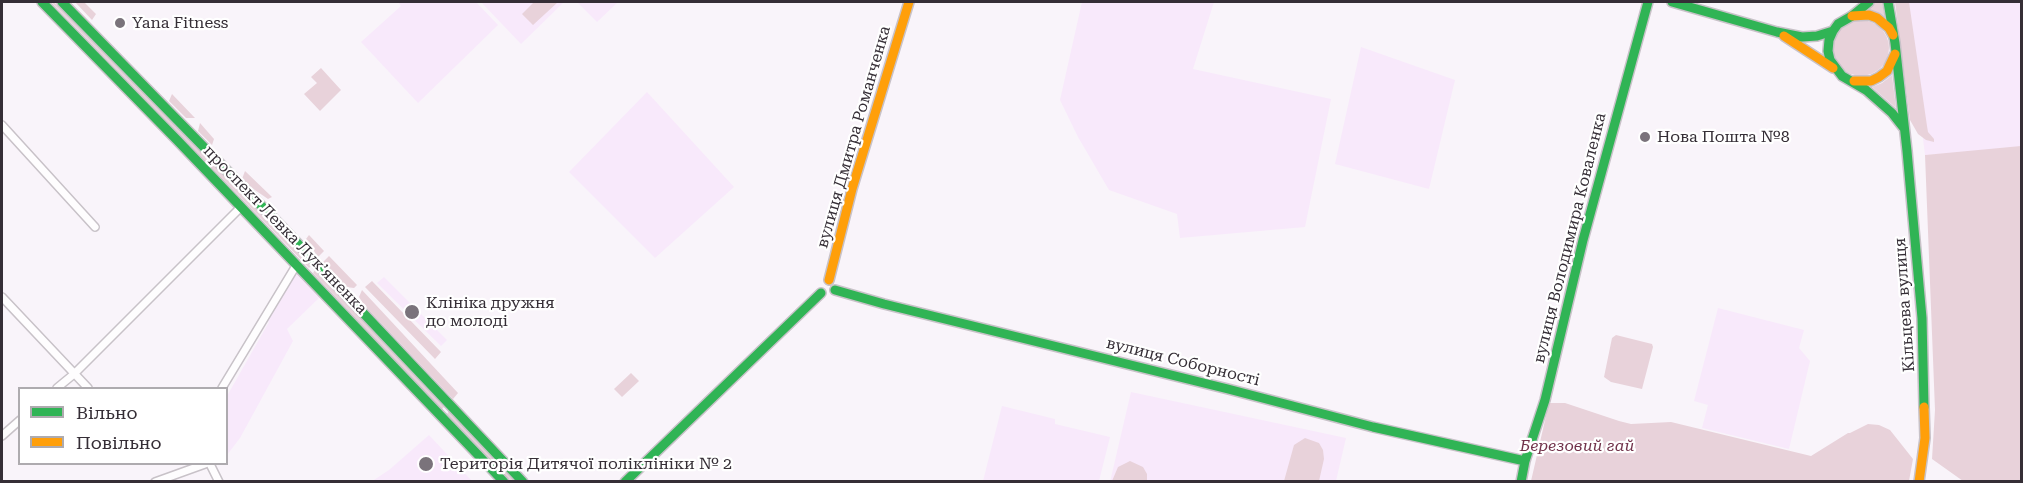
<!DOCTYPE html>
<html>
<head>
<meta charset="utf-8">
<style>
  body { margin:0 }
  #map { position:relative; width:2023px; height:483px; overflow:hidden; background:#f9f4fa; font-family:"Roboto Serif",serif }
  canvas { display:block }
  .frame { position:absolute; inset:0; border:3px solid #352e36; pointer-events:none }
  .legend { position:absolute; left:18px; top:387px; width:210px; height:78px; box-sizing:border-box; background:#fff; border:2px solid #aeabaf; margin:0; padding:8px 10px; list-style:none; font-size:18px; color:#352e36 }
  .legend li { display:flex; align-items:center; gap:12px; height:30px }
  .legend b { width:30px; border:2px solid #aeabaf }
</style>
</head>
<body>
<div id="map">
<canvas width="2023" height="483"></canvas>
<div class="frame"></div>
<ul class="legend">
<li><b style="height:8px;background:#30b455"></b>Вільно</li>
<li><b style="height:8px;background:#ff9f0a"></b>Повільно</li>
</ul>
</div>
<script>
const g = document.querySelector('canvas').getContext('2d');
g.lineJoin = 'round';
function fillPath(path, color) { g.fillStyle = color; g.fill(path, 'evenodd'); }
const poly = rows => new Path2D(rows.map(r => 'M' + r).join(''));
function strokePath(path, color, width, dash) { g.strokeStyle = color; g.lineWidth = width; g.lineCap = dash ? 'butt' : 'round'; g.setLineDash(dash || []); g.stroke(path); }
function write(font, color, halo, rows, align = 'center') {
  g.font = font + ' "Roboto Serif",serif'; g.lineWidth = 4.5; g.setLineDash([]); g.textBaseline = 'middle'; g.strokeStyle = halo; g.fillStyle = color; for (const [text, x, y, turn = 0] of rows) {
    g.save(); g.translate(x, y); g.rotate((+turn || 0) * Math.PI / 180); g.textAlign = isNaN(turn) ? turn : align; if (halo) g.strokeText(text, 0, 0); g.fillText(text, 0, 0); g.restore();
  }
}
const built = poly([
  [398,2,476,2,498,25,418,103,361,42,401,6],
  [481,2,564,2,521,44],
  [577,2,618,2,597,22],
  [1082,2,1214,2,1193,69,1331,99,1305,227,1180,238,1177,214,1109,190,1078,137,1060,100],
  [1906,2,2021,2,2021,148,1925,155],
  [1361,47,1455,80,1429,189,1335,164],
  [647,92,734,187,655,258,569,172],
  [293,269,320,297,287,329,293,341,240,438,227,455,227,396,269,322,267,320],
  [384,277,447,340,441,346,377,283],
  [1718,308,1804,330,1799,348,1810,361,1789,449,1702,428,1708,405,1694,401],
  [1131,392,1346,438,1336,481,1110,482],
  [1002,406,1055,419,1055,424,1110,437,1099,481,983,481],
  [429,435,472,481,371,482,389,470]
]);
const green = poly([
  [51,2,54,2,182,132,311,266,309,268],
  [75,2,84,2,96,14,92,20],
  [534,2,558,2,533,25,522,14],
  [1875,2,1882,2,1885,18,1867,9],
  [1895,2,1909,2,1927,126,1928,132,1934,139,1934,142,1926,140,1918,134,1910,120],
  '1833 48a28 28 0 1 1 56 0a28 28 0 1 1-56 0Z',
  [321,68,341,90,320,111,304,94,317,83,311,77],
  [1892,75,1896,108,1872,87,1882,83],
  [172,94,195,118,186,118,169,101],
  [200,123,214,139,212,145,198,131],
  [2021,146,2021,481,1963,481,1932,459,1935,410,1925,155],
  [245,171,272,197,268,199,252,188,242,179],
  [309,235,324,251,318,257,306,239],
  [329,256,357,285,354,288,346,287,323,262],
  [315,270,383,342,444,407,442,409,395,360,313,273],
  [372,281,441,352,435,359,365,287],
  [362,290,458,393,453,399,364,305,359,297],
  [1616,335,1652,344,1653,347,1642,389,1611,382,1604,377,1612,338],
  [631,373,639,381,622,397,614,389],
  [1549,403,1565,403,1619,421,1631,424,1671,422,1811,456,1848,433,1850,433,1868,424,1879,425,1890,430,1913,459,1909,481,1531,481],
  [449,411,473,437,515,481,511,481,488,458,447,414],
  [1305,438,1319,443,1323,450,1324,459,1319,481,1284,481,1294,445],
  [1130,461,1143,467,1147,474,1147,481,1112,481,1118,467]
]);
const street = poly([
  [2,125,95,227],
  [2,297,88,388],
  [57,388,74,374,241,207],
  [222,388,297,264],
  [2,436,20,420],
  [210,464,219,482],
  [155,482,205,464]
]);
const fast = poly([
  [42,2,177,140,504,482],
  [62,2,281,226,523,482],
  [1672,2,1777,32,1802,37,1817,36,1833,31],
  [1869,2,1852,16,1838,24,1833,31,1829,40,1828,51,1830,60,1842,76,1866,90,1892,113,1903,127],
  [1888,2,1895,43,1907,151,1922,318,1924,407],
  [835,290,884,304,1228,389,1373,427,1525,461],
  [625,482,821,293],
  [1521,482,1525,461,1545,400,1583,240,1648,2]
]);
const slow = poly([
  [1852,16,1869,15,1877,18,1889,28,1893,35],
  [1784,36,1833,68],
  [1854,81,1871,81,1879,77,1887,71,1895,54],
  [829,280,852,189,909,2],
  [1919,482,1925,438,1924,407]
]);
const markers = [
  [120,23,6,"#7a737b"],
  [1645,137,6,"#7a737b"],
  [412,312,8,"#7a737b"],
  [426,464,8,"#7a737b"]
];
const poiNames = [
  ["Yana Fitness",132,23],
  ["Нова Пошта №8",1657,137],
  ["Клініка дружня",426,303],
  ["до молоді",426,321],
  ["Територія Дитячої поліклініки № 2",440,464]
];
const streetNames = [
  ["вулиця Дмитра Романченка",854,137,-74],
  ["проспект Левка Лукʼяненка",285,230,46],
  ["вулиця Володимира Коваленка",1570,238,-76],
  ["Кільцева вулиця",1905,305,-94],
  ["вулиця Соборності",1183,362,14]
];
const parkNames = [
  ["Березовий гай",1577,446]
];
fillPath(built, '#f8e9fb');
fillPath(green, '#e8d2da');
strokePath(street, '#c8c2c8', 10);
strokePath(fast, '#c8c2c8', 12);
strokePath(slow, '#c8c2c8', 12);
strokePath(street, '#fefdfe', 7);
strokePath(fast, '#30b455', 9);
strokePath(slow, '#ff9f0a', 9);
for (const [x, y, r, color] of markers) { const dot = new Path2D(); dot.arc(x, y, r, 0, 2 * Math.PI); g.fillStyle = color; g.fill(dot); strokePath(dot, '#fff', 2); }
write('16px', '#352e36', '#fff', poiNames, 'left');
write('16px', '#352e36', '#fff', streetNames);
write('italic 16px', '#72334b', '#fff', parkNames);
</script>
</body>
</html>
